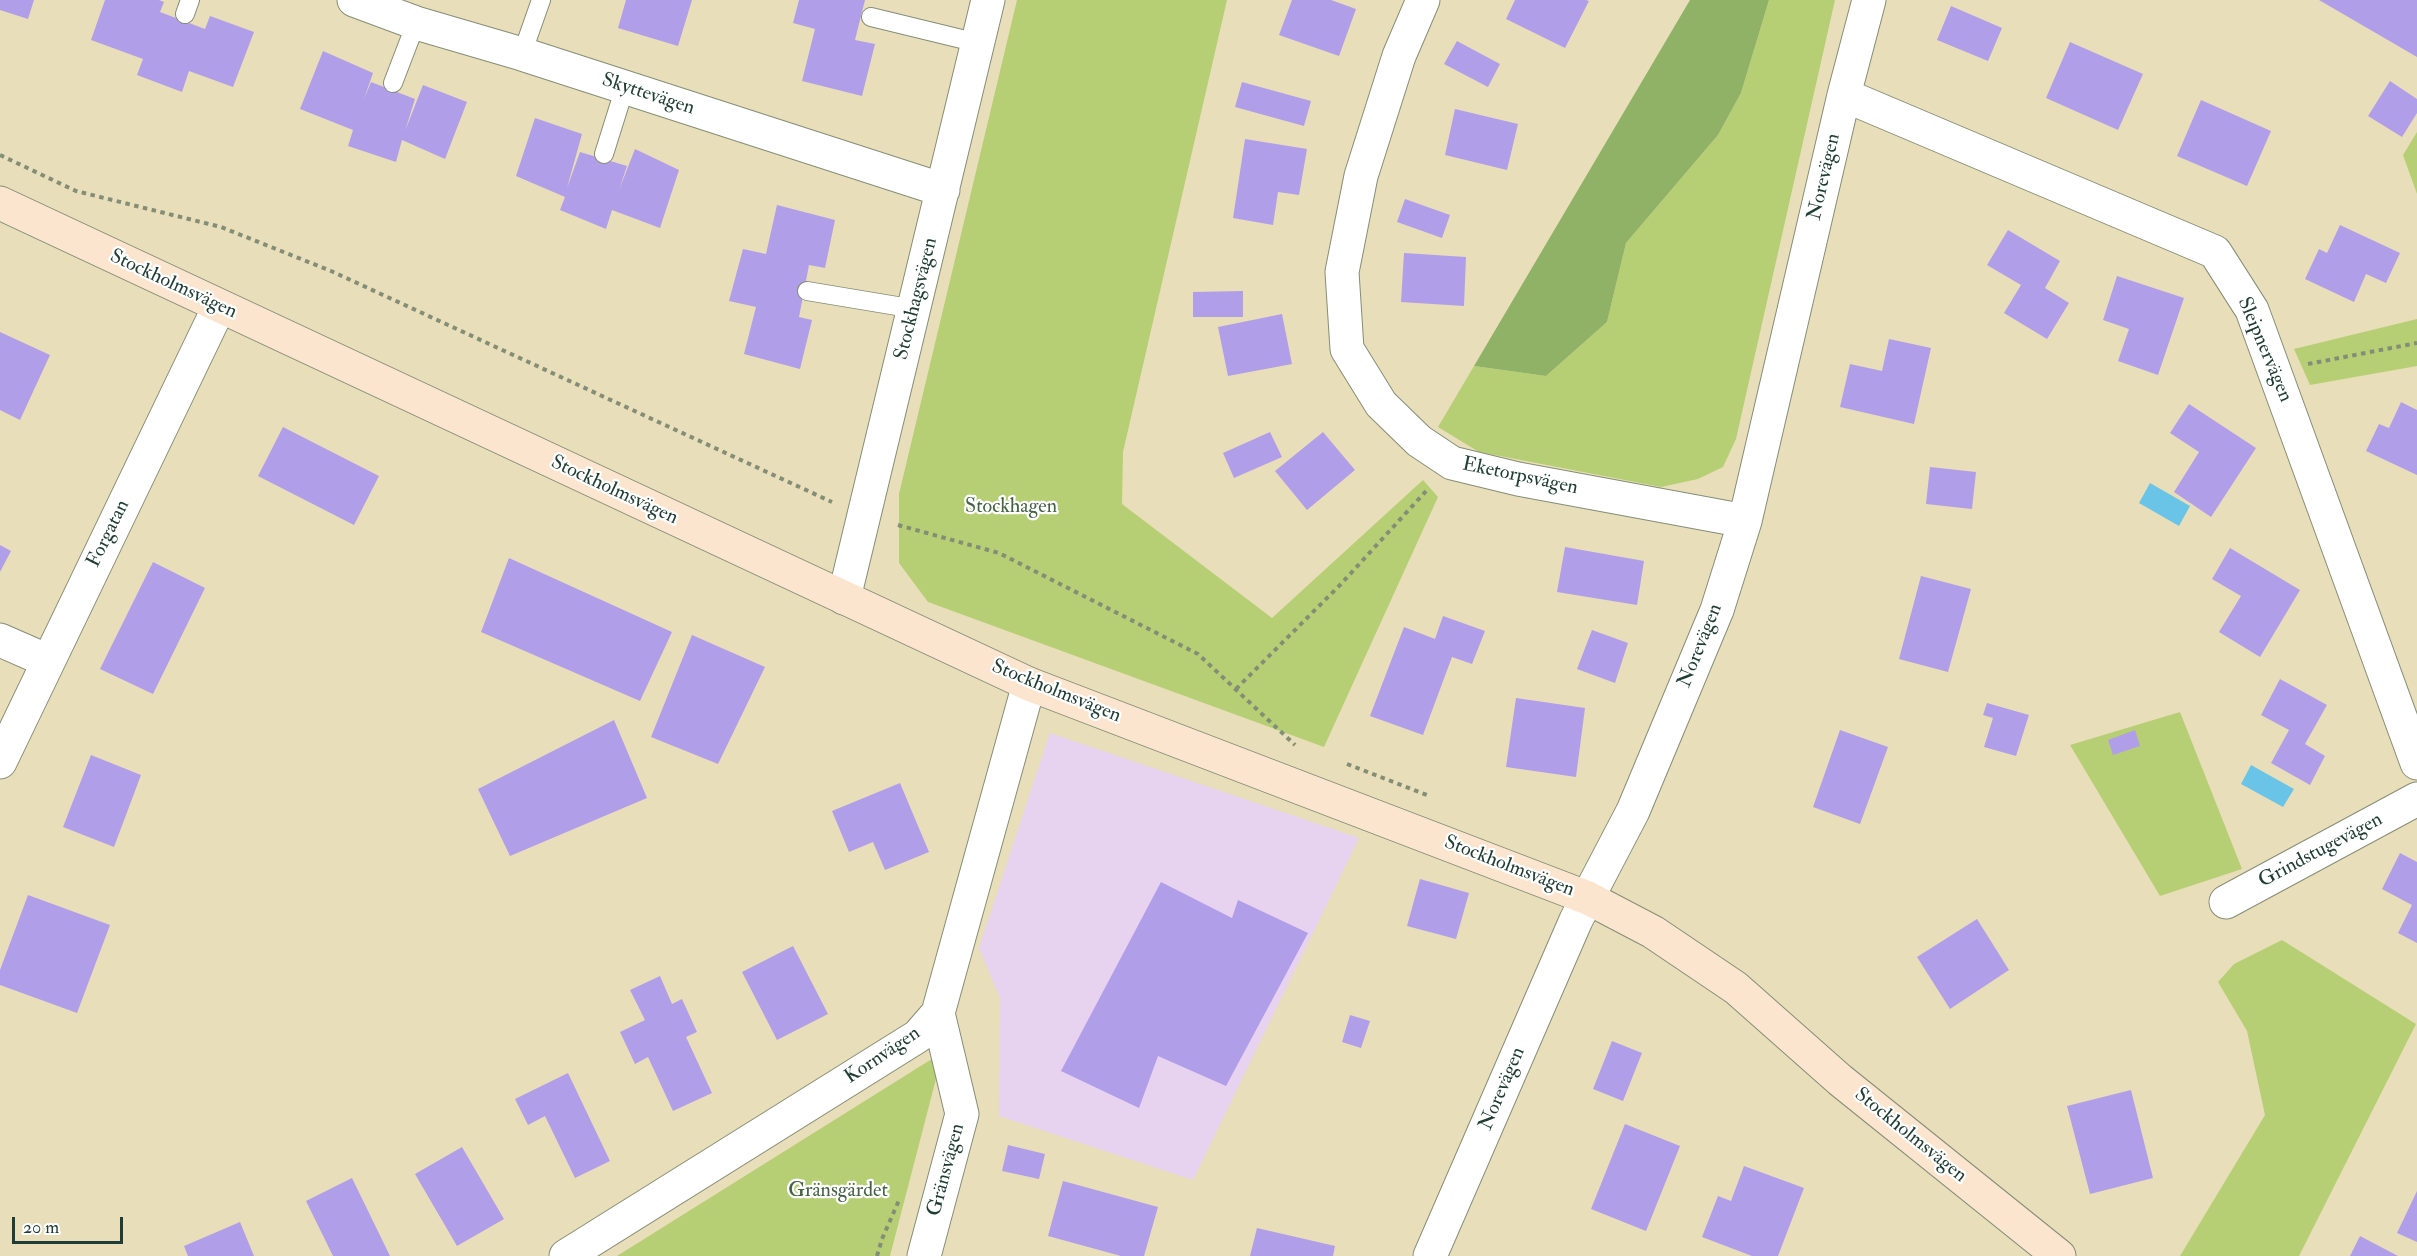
<!DOCTYPE html>
<html>
<head>
<meta charset="utf-8">
<style>
  body { margin:0 }
  #map { position:relative; width:2417px; height:1256px; overflow:hidden; background:#e9deba; font-family:"IM FELL Double Pica",serif }
  canvas { display:block }
  .scale { position:absolute; left:12px; top:1217px; width:111px; height:27px; box-sizing:border-box; border:3px solid #1f3d34; border-top:0; padding-left:8px; font-size:18px; line-height:21px; white-space:nowrap; color:#1f3d34; -webkit-text-stroke:4px #fff; paint-order:stroke }
</style>
</head>
<body>
<div id="map">
<canvas width="2417" height="1256"></canvas>
<div class="scale">20 m</div>
</div>
<script>
const g = document.querySelector('canvas').getContext('2d');
g.lineJoin = 'round';
function fillPath(path, color) { g.fillStyle = color; g.fill(path, 'evenodd'); }
const poly = rows => new Path2D(rows.map(r => 'M' + r).join(''));
function strokePath(path, color, width, dash) { g.strokeStyle = color; g.lineWidth = width; g.lineCap = dash ? 'butt' : 'round'; g.setLineDash(dash || []); g.stroke(path); }
function write(font, color, halo, rows, align = 'center') {
  g.font = font + ' "IM FELL Double Pica",serif'; g.lineWidth = 4.5; g.setLineDash([]); g.textBaseline = 'middle'; g.strokeStyle = halo; g.fillStyle = color; for (const [text, x, y, turn = 0] of rows) {
    g.save(); g.translate(x, y); g.rotate((+turn || 0) * Math.PI / 180); g.textAlign = isNaN(turn) ? turn : align; if (halo) g.strokeText(text, 0, 0); g.fillText(text, 0, 0); g.restore();
  }
}
const built = poly([
  [1050,733,1359,838,1193,1180,999,1116,1000,998,979,948]
]);
const green = poly([
  [1017,0,1227,0,1123,452,1122,504,1272,618,1423,480,1438,497,1324,747,928,602,899,563,899,494],
  [1769,0,1835,0,1736,439,1723,467,1698,479,1661,487,1479,452,1438,427,1474,366,1546,376,1607,322,1626,243,1718,135,1741,93],
  [2417,132,2417,194,2403,155],
  [2417,319,2417,366,2310,385,2294,349],
  [2180,712,2242,869,2160,896,2070,745],
  [2282,940,2416,1024,2299,1256,2180,1256,2265,1115,2247,1031,2218,982,2234,964],
  [943,1052,890,1256,617,1256]
]);
const forest = poly([
  [1690,0,1769,0,1741,93,1718,135,1626,243,1607,322,1546,376,1474,366]
]);
const water = poly([
  [2150,483,2190,506,2179,526,2139,503],
  [2251,765,2294,789,2283,807,2241,784]
]);
const building = poly([
  [0,0,34,0,28,19,0,10],
  [105,0,159,0,164,2,160,12,205,29,210,16,254,32,233,87,189,71,182,92,137,75,143,59,91,40],
  [626,0,692,0,678,46,618,28],
  [799,0,865,0,855,40,875,44,862,96,802,81,815,29,793,23],
  [1292,0,1331,0,1356,9,1339,56,1279,35],
  [1515,0,1586,0,1589,1,1565,48,1506,19],
  [2319,0,2417,0,2417,57],
  [1951,6,2002,28,1988,61,1937,40],
  [1457,41,1500,64,1488,87,1444,64],
  [2070,42,2143,74,2118,130,2046,98],
  [323,51,373,73,364,99,371,82,415,99,405,131,423,85,467,102,445,159,402,140,396,162,348,146,353,130,300,109],
  [2390,81,2417,99,2417,113,2402,137,2368,116],
  [1242,82,1311,101,1304,126,1235,107],
  [2201,100,2271,131,2247,186,2177,156],
  [1455,109,1518,124,1507,170,1445,155],
  [535,118,582,134,567,188,580,152,627,166,619,190,635,149,679,170,660,228,612,210,606,229,560,210,565,197,516,176],
  [1245,139,1307,149,1299,195,1278,192,1273,225,1233,218],
  [1405,199,1450,215,1442,238,1397,222],
  [777,205,835,220,825,268,809,265,799,317,812,320,800,369,744,354,756,307,729,301,743,249,766,254],
  [2340,225,2400,253,2386,283,2366,274,2354,302,2305,279,2319,249,2327,253],
  [2008,230,2060,261,2045,288,2069,303,2047,339,2004,313,2021,285,1987,265],
  [1404,253,1466,257,1464,306,1401,302],
  [2117,276,2184,298,2158,375,2118,361,2129,329,2103,320],
  [1243,291,1243,317,1193,317,1193,292],
  [1282,314,1292,364,1228,376,1218,327],
  [0,332,50,355,20,420,0,410],
  [1889,339,1931,348,1914,424,1840,407,1850,364,1882,371],
  [2401,402,2417,410,2417,475,2366,451,2379,424,2389,428],
  [2189,404,2256,448,2211,517,2174,492,2199,452,2170,433],
  [283,427,379,476,354,525,258,476],
  [1270,432,1282,457,1234,478,1223,453],
  [1323,432,1355,470,1307,510,1275,471],
  [1930,467,1976,472,1972,509,1926,504],
  [0,545,11,551,0,572],
  [1565,547,1644,561,1637,605,1557,592],
  [2230,548,2300,590,2260,657,2219,632,2241,596,2212,579],
  [509,558,672,632,640,701,481,632],
  [153,562,205,588,153,694,100,669],
  [1921,576,1971,589,1948,672,1899,659],
  [1443,616,1485,631,1472,664,1452,657,1423,735,1370,716,1404,627,1435,639],
  [1592,630,1628,643,1615,683,1577,669],
  [692,635,765,667,718,764,651,737],
  [2280,679,2327,705,2305,744,2325,756,2310,785,2271,763,2289,730,2261,715],
  [1516,698,1585,708,1576,777,1506,767],
  [1987,703,2029,715,2016,756,1984,747,1993,718,1983,715],
  [614,720,647,798,510,856,478,789],
  [1840,730,1888,747,1860,824,1813,807],
  [2135,730,2140,746,2113,755,2108,740],
  [91,755,141,775,114,847,63,827],
  [900,783,929,852,885,870,873,842,849,852,832,811],
  [2400,853,2417,862,2417,943,2398,933,2412,905,2382,889],
  [1420,879,1469,893,1456,939,1407,926],
  [1161,882,1232,918,1238,900,1308,933,1226,1086,1158,1056,1139,1108,1061,1071],
  [28,895,110,925,77,1013,0,985,0,970],
  [1977,919,2009,970,1950,1009,1917,957],
  [793,946,828,1014,777,1040,742,972],
  [660,976,672,1004,682,999,697,1032,686,1037,712,1093,673,1111,648,1057,635,1064,620,1032,645,1020,630,990],
  [1350,1015,1370,1021,1361,1048,1342,1042],
  [1612,1041,1642,1053,1623,1101,1593,1089],
  [568,1073,610,1161,575,1178,545,1116,528,1125,515,1099],
  [2131,1090,2153,1178,2090,1194,2067,1106],
  [1625,1124,1680,1146,1646,1231,1591,1209],
  [1008,1145,1045,1154,1039,1179,1002,1171],
  [462,1147,504,1219,457,1246,415,1174],
  [1744,1166,1804,1188,1778,1256,1752,1256,1702,1237,1718,1196,1731,1201],
  [352,1178,390,1256,333,1256,306,1201],
  [1063,1181,1158,1207,1144,1256,1121,1256,1048,1236],
  [2417,1191,2417,1242,2397,1233],
  [240,1222,254,1256,188,1256,184,1246],
  [1257,1228,1335,1246,1333,1256,1250,1256],
  [2360,1236,2398,1256,2350,1256]
]);
const path = poly([
  [0,155,76,191,221,227,331,271,832,502],
  [2308,364,2417,343],
  [898,525,999,553,1198,654,1295,745],
  [1236,689,1341,584,1427,490],
  [1347,764,1427,795],
  [877,1256,882,1239,900,1198]
]);
const lane = poly([
  [185,14,190,0],
  [871,17,978,43],
  [522,54,541,0],
  [393,83,416,23],
  [604,154,625,87],
  [807,291,915,309]
]);
const street = poly([
  [354,0,416,23,522,54,943,190],
  [1423,0,1399,56,1361,176,1342,272,1347,349,1381,404,1419,441,1452,463,1518,479,1745,521],
  [1844,95,2215,252,2252,310,2417,763],
  [844,598,988,0],
  [0,640,48,661],
  [0,762,219,307],
  [2226,902,2417,799],
  [566,1256,918,1036,938,1013,1029,684],
  [924,1256,962,1114,938,1013],
  [1430,1256,1576,920,1633,811,1717,610,1745,521,1844,95,1869,0]
]);
const secondary = poly([
  [0,203,1029,684,1588,898,1653,932,1736,988,1840,1080,2059,1256]
]);
const streetNames = [
  ["Skyttevägen",648,95,18],
  ["Norevägen",1825,177,-77],
  ["Stockholmsvägen",173,285,25],
  ["Stockhagsvägen",917,299,-76],
  ["Sleipnervägen",2264,350,67],
  ["Eketorpsvägen",1520,477,12],
  ["Stockholmsvägen",614,491,25],
  ["Forgatan",109,534,-64],
  ["Norevägen",1701,646,-68],
  ["Stockholmsvägen",1056,692,22],
  ["Grindstugevägen",2321,851,-28],
  ["Stockholmsvägen",1509,867,21],
  ["Kornvägen",883,1056,-34],
  ["Norevägen",1503,1089,-67],
  ["Stockholmsvägen",1910,1136,39],
  ["Gränsvägen",947,1170,-75]
];
const parkNames = [
  ["Stockhagen",1011,508],
  ["Gränsgärdet",838,1192]
];
fillPath(built, '#e7d2ef');
fillPath(green, '#b6cf74');
fillPath(forest, '#90b266');
fillPath(water, '#6ac4e7');
fillPath(building, '#b19ee9');
strokePath(lane, '#848e77', 20);
strokePath(street, '#848e77', 35);
strokePath(secondary, '#848e77', 35);
strokePath(path, '#848e77', 4, [4.5, 4.5]);
strokePath(lane, '#fff', 18);
strokePath(street, '#fff', 33);
strokePath(secondary, '#fbe5cf', 33);
write('20px', '#1f3d34', '#fff', streetNames);
write('20px', '#456244', '#fff', parkNames);
</script>
</body>
</html>
